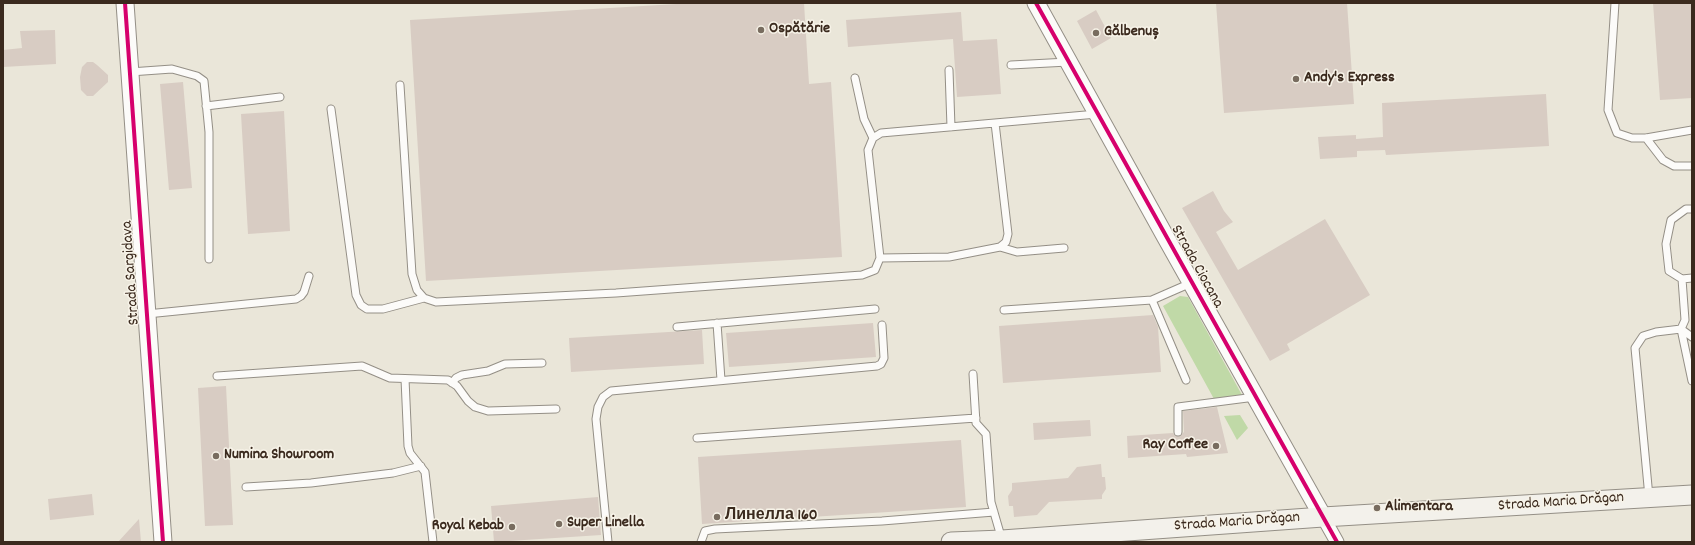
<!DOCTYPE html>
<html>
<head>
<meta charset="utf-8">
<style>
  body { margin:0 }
  #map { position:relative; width:1695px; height:545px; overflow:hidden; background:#eae6d9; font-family:Dekko,sans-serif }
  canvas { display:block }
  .frame { position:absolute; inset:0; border:4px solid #3b2a1e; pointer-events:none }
</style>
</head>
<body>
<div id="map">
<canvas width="1695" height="545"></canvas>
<div class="frame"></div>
</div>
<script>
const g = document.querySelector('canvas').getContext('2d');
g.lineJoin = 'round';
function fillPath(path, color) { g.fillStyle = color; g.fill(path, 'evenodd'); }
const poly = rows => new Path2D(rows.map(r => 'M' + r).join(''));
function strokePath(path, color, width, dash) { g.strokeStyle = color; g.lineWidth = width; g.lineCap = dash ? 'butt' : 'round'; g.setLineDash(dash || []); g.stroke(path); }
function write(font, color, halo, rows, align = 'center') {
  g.font = font + ' Dekko,sans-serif'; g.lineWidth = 3; g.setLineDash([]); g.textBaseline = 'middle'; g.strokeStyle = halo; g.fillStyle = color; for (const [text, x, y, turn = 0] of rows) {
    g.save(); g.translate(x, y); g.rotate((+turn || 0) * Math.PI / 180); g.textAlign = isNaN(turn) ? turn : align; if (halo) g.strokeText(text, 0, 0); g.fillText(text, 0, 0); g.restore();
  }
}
const green = poly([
  [1180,296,1188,297,1242,395,1214,399,1163,306],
  [1240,415,1248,428,1237,440,1224,416]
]);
const building = poly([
  [693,3,804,3,809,84,831,82,842,257,426,281,410,20],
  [1216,3,1347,3,1354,104,1224,113],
  [1653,3,1692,3,1692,98,1660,100],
  [1096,10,1111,38,1092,49,1077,21],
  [961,12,963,41,997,39,1001,94,957,97,953,39,848,47,846,20],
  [55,30,56,64,3,67,3,50,22,48,20,31],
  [87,62,93,62,97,65,108,75,108,82,93,96,87,96,81,90,80,77,82,67],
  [183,82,192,188,169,190,160,84],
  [1546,94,1549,146,1386,155,1385,150,1357,151,1357,157,1320,159,1318,137,1356,135,1356,139,1383,137,1382,103],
  [284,111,290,231,248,234,241,114],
  [1213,191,1224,211,1233,222,1216,232,1238,270,1325,219,1370,295,1287,344,1290,350,1270,361,1182,208],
  [1153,315,1158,327,1161,372,1003,383,999,326],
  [873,323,876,357,729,367,726,333],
  [702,330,704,364,571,372,569,338],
  [226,386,233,525,205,526,198,388],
  [1217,407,1228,453,1187,457,1186,454,1128,458,1127,436,1173,433,1176,436,1180,436,1184,432,1183,411],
  [1090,420,1091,436,1034,440,1033,423],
  [961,440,966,507,702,524,698,457],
  [1101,464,1102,477,1105,477,1106,489,1102,495,1102,499,1049,502,1037,515,1014,517,1013,506,1009,506,1008,496,1012,490,1012,483,1068,478,1077,467],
  [92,494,94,515,50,520,48,499],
  [598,497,601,535,494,542,491,506],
  [139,519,141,542,118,542]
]);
const service = poly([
  [1615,3,1608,110,1617,133,1632,138,1646,138,1692,130],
  [1011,65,1068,62],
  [949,70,951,127],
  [130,72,172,69,197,76,204,81,209,132,209,259],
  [855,78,864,119,873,138],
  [400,85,412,274,417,290,424,298,436,302,616,293,862,275,875,270,880,258,868,150,873,138,881,133,1097,114],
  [206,106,280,97],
  [331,109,356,295,361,305,367,309,383,309,424,298],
  [1646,138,1663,160,1674,166,1692,166],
  [1692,209,1686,209,1671,220,1666,244,1669,271,1682,279,1692,278],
  [1000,247,1017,252,1064,248],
  [880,258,949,257,1000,247,1006,242,1008,234,995,123],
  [1152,300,1186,380],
  [1004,310,1152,300,1191,283],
  [147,314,296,299,301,296,304,292,309,276],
  [717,323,721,380],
  [677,327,875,309],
  [1692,337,1681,329,1692,381],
  [973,374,976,423,986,434,991,502,1002,540],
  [217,376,362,366,390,378,448,380,457,386,468,401,475,407,488,411,556,409],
  [405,379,408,446,410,453,425,472,433,542],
  [452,383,456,378,462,375,488,371,505,364,542,363],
  [1178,432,1178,407,1255,397],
  [697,438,976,418],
  [246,487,311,483,393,473,421,466],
  [1649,497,1635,348,1643,336,1656,332,1681,329,1685,320,1682,279],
  [608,542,596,419,598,407,603,397,611,391,877,366,881,364,884,358,882,325],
  [701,542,705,531,715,529,882,521,994,512]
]);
const minor = poly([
  [1323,517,1337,542]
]);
const tertiary = poly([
  [125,3,163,542],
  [1036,3,1165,236,1323,517]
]);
const secondary = poly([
  [951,542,1002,540,1323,517,1692,495]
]);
const cycleway = poly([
  [125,3,163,542],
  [1036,3,1337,542]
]);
const markers = [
  [761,30,4,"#786c5f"],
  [1096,33,4,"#786c5f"],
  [1296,79,4,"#786c5f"],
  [1216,446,4,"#786c5f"],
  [216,456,4,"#786c5f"],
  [1377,508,4,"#786c5f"],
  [717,517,4,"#786c5f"],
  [559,524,4,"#786c5f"],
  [512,527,4,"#786c5f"]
];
const poiNames = [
  ["Ospătărie",769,30],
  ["Gălbenuș",1104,33],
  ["Andy's Express",1304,79],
  ["Ray Coffee",1208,446,"right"],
  ["Numina Showroom",224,456],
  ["Alimentara",1385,508],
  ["Линелла 160",725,517],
  ["Super Linella",567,524],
  ["Royal Kebab",504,527,"right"]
];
const streetNames = [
  ["Strada Ciocana",1196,267,61],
  ["Strada Sargidava",132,273,-94],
  ["Strada Maria Drăgan",1561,503,-4],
  ["Strada Maria Drăgan",1237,523,-4]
];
fillPath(green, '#c0d9a7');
fillPath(building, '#d8ccc3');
strokePath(service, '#948f86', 9);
strokePath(minor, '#948f86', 15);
strokePath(tertiary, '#948f86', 19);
strokePath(secondary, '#948f86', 21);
strokePath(service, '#fcfbf9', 7);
strokePath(minor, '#fcfbf9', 13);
strokePath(tertiary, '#fcfbf9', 17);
strokePath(secondary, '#f3f1eb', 19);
strokePath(cycleway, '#d6006c', 4);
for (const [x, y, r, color] of markers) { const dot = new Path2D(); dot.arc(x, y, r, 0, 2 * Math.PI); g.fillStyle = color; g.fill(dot); strokePath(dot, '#f7f3e8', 1.5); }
write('bold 16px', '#3b2a1e', '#f7f3e8', poiNames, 'left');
write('16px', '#3b2a1e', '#f7f3e8', streetNames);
</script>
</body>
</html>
